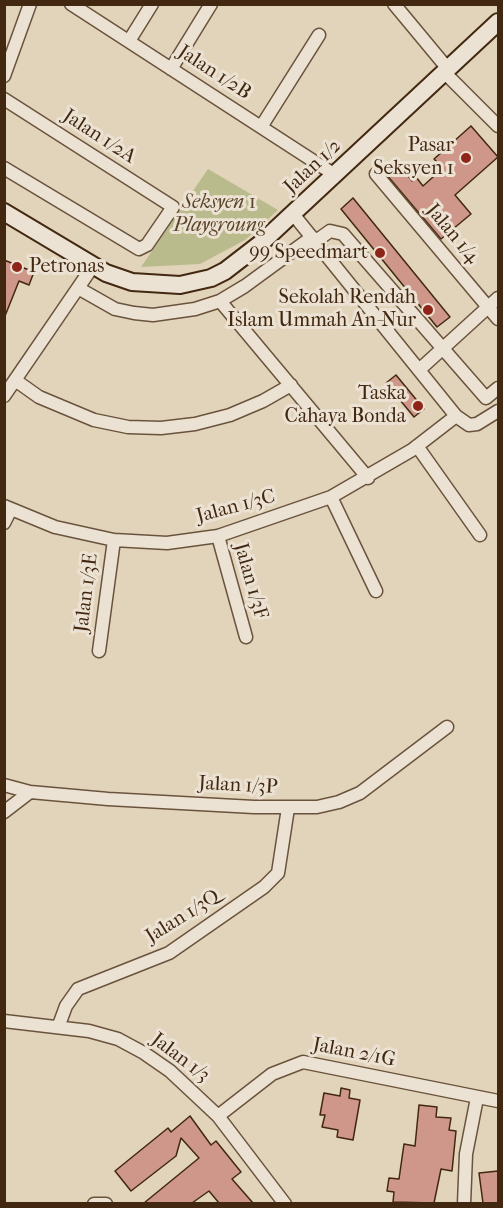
<!DOCTYPE html>
<html>
<head>
<meta charset="utf-8">
<style>
  body { margin:0 }
  #map { position:relative; width:503px; height:1208px; overflow:hidden; background:#e2d3bb; font-family:"IM FELL French Canon",serif }
  canvas { display:block }
  .frame { position:absolute; inset:0; border:6px solid #422811; pointer-events:none }
</style>
</head>
<body>
<div id="map">
<canvas width="503" height="1208"></canvas>
<div class="frame"></div>
</div>
<script>
const g = document.querySelector('canvas').getContext('2d');
g.lineJoin = 'round';
function fillPath(path, color) { g.fillStyle = color; g.fill(path, 'evenodd'); }
const poly = rows => new Path2D(rows.map(r => 'M' + r).join(''));
function strokePath(path, color, width, dash) { g.strokeStyle = color; g.lineWidth = width; g.lineCap = dash ? 'butt' : 'round'; g.setLineDash(dash || []); g.stroke(path); }
function write(font, color, halo, rows, align = 'center') {
  g.font = font + ' "IM FELL French Canon",serif'; g.lineWidth = 6; g.setLineDash([]); g.textBaseline = 'middle'; g.strokeStyle = halo; g.fillStyle = color; for (const [text, x, y, turn = 0] of rows) {
    g.save(); g.translate(x, y); g.rotate((+turn || 0) * Math.PI / 180); g.textAlign = isNaN(turn) ? turn : align; if (halo) g.strokeText(text, 0, 0); g.fillText(text, 0, 0); g.restore();
  }
}
const green = poly([
  [208,169,278,210,245,240,200,264,141,267]
]);
const building = poly([
  [471,126,498,157,455,195,471,214,441,239,386,174,395,166,403,175,406,173,412,181,416,177,423,186,443,168,434,159,471,126],
  [353,198,450,317,437,327,341,209,353,198],
  [4,260,34,272,29,285,19,281,5,316,4,260],
  [396,375,424,409,414,417,386,383,396,375],
  [341,1088,350,1090,349,1098,360,1100,353,1140,337,1137,338,1130,322,1127,325,1115,320,1115,324,1093,340,1096,341,1088],
  [419,1105,437,1107,436,1117,451,1118,449,1130,456,1131,452,1171,441,1169,434,1203,393,1202,394,1192,387,1191,389,1178,399,1179,404,1144,415,1146,419,1105],
  [190,1116,211,1145,216,1141,241,1172,232,1179,253,1203,219,1203,209,1191,192,1203,144,1203,199,1158,181,1138,176,1156,131,1191,115,1171,168,1128,171,1132,190,1116],
  [498,1171,498,1203,483,1203,479,1173,498,1171]
]);
const street = poly([
  [71,4,335,175],
  [394,4,448,69],
  [129,41,152,4],
  [171,69,211,4],
  [445,73,498,126],
  [4,76,30,4],
  [4,99,173,207,147,245,139,249,4,168],
  [261,127,319,35],
  [376,174,498,319],
  [293,214,456,416,469,425,477,424,498,411],
  [316,241,330,231,343,234,486,398,498,388],
  [78,288,115,309,134,313,153,315,195,309,220,301,245,286,312,237],
  [220,301,368,478],
  [419,370,498,298],
  [15,380,39,397,94,420,128,427,161,428,195,424,230,415,263,401,291,385],
  [4,396,93,266],
  [417,446,480,535],
  [331,497,376,591],
  [4,506,55,527,114,540,167,543,218,536,331,497,412,450,456,416],
  [4,523,11,509],
  [218,536,246,637],
  [99,651,114,540],
  [4,785,30,792,108,799,254,807,317,807,339,802,360,793,447,727],
  [4,812,30,792],
  [4,1021,89,1031,118,1039,144,1053,170,1071,218,1116,285,1204],
  [59,1025,66,1006,78,989,169,953,264,887,278,873,288,808],
  [218,1116,272,1074,303,1062,498,1101],
  [94,1204,106,1204],
  [464,1204,466,1154,477,1098]
]);
const secondary = poly([
  [4,212,106,273,132,282,180,285,211,278,225,271,260,244,498,22]
]);
const markers = [
  [466,158,6,"#8f2418"],
  [380,253,6,"#8f2418"],
  [17,267,6,"#8f2418"],
  [428,310,6,"#8f2418"],
  [418,406,6,"#8f2418"]
];
const streetNames = [
  ["Jalan 1/2B",214,73,33],
  ["Jalan 1/2A",99,137,33],
  ["Jalan 1/2",313,167,-43],
  ["Jalan 1/4",452,234,50],
  ["Jalan 1/3C",236,507,-15],
  ["Jalan 1/3F",250,581,74],
  ["Jalan 1/3E",87,593,-83],
  ["Jalan 1/3P",238,786,3],
  ["Jalan 1/3Q",183,917,-32],
  ["Jalan 2/1G",354,1053,11],
  ["Jalan 1/3",180,1058,37]
];
const poiNames = [
  ["Pasar",454,146],
  ["Seksyen 1",454,169],
  ["99 Speedmart",368,253],
  ["Petronas",29,267,"left"],
  ["Sekolah Rendah",416,298],
  ["Islam Ummah An-Nur",416,321],
  ["Taska",406,394],
  ["Cahaya Bonda",406,417]
];
const parkNames = [
  ["Seksyen 1",219,203],
  ["Playgroung",219,226]
];
fillPath(green, '#b9bb8c');
fillPath(building, '#cf978a');
strokePath(building, '#422811', 1.5);
strokePath(street, '#6a533c', 15);
strokePath(secondary, '#422811', 20);
strokePath(street, '#ece2d3', 12);
strokePath(secondary, '#ece2d3', 16);
for (const [x, y, r, color] of markers) { const dot = new Path2D(); dot.arc(x, y, r, 0, 2 * Math.PI); g.fillStyle = color; g.fill(dot); strokePath(dot, '#ece2d3', 2); }
write('20px', '#422811', '#ece2d3', streetNames);
write('20px', '#422811', '#ece2d3', poiNames, 'right');
write('italic 20px', '#5a452a', '#ece2d3', parkNames);
</script>
</body>
</html>
